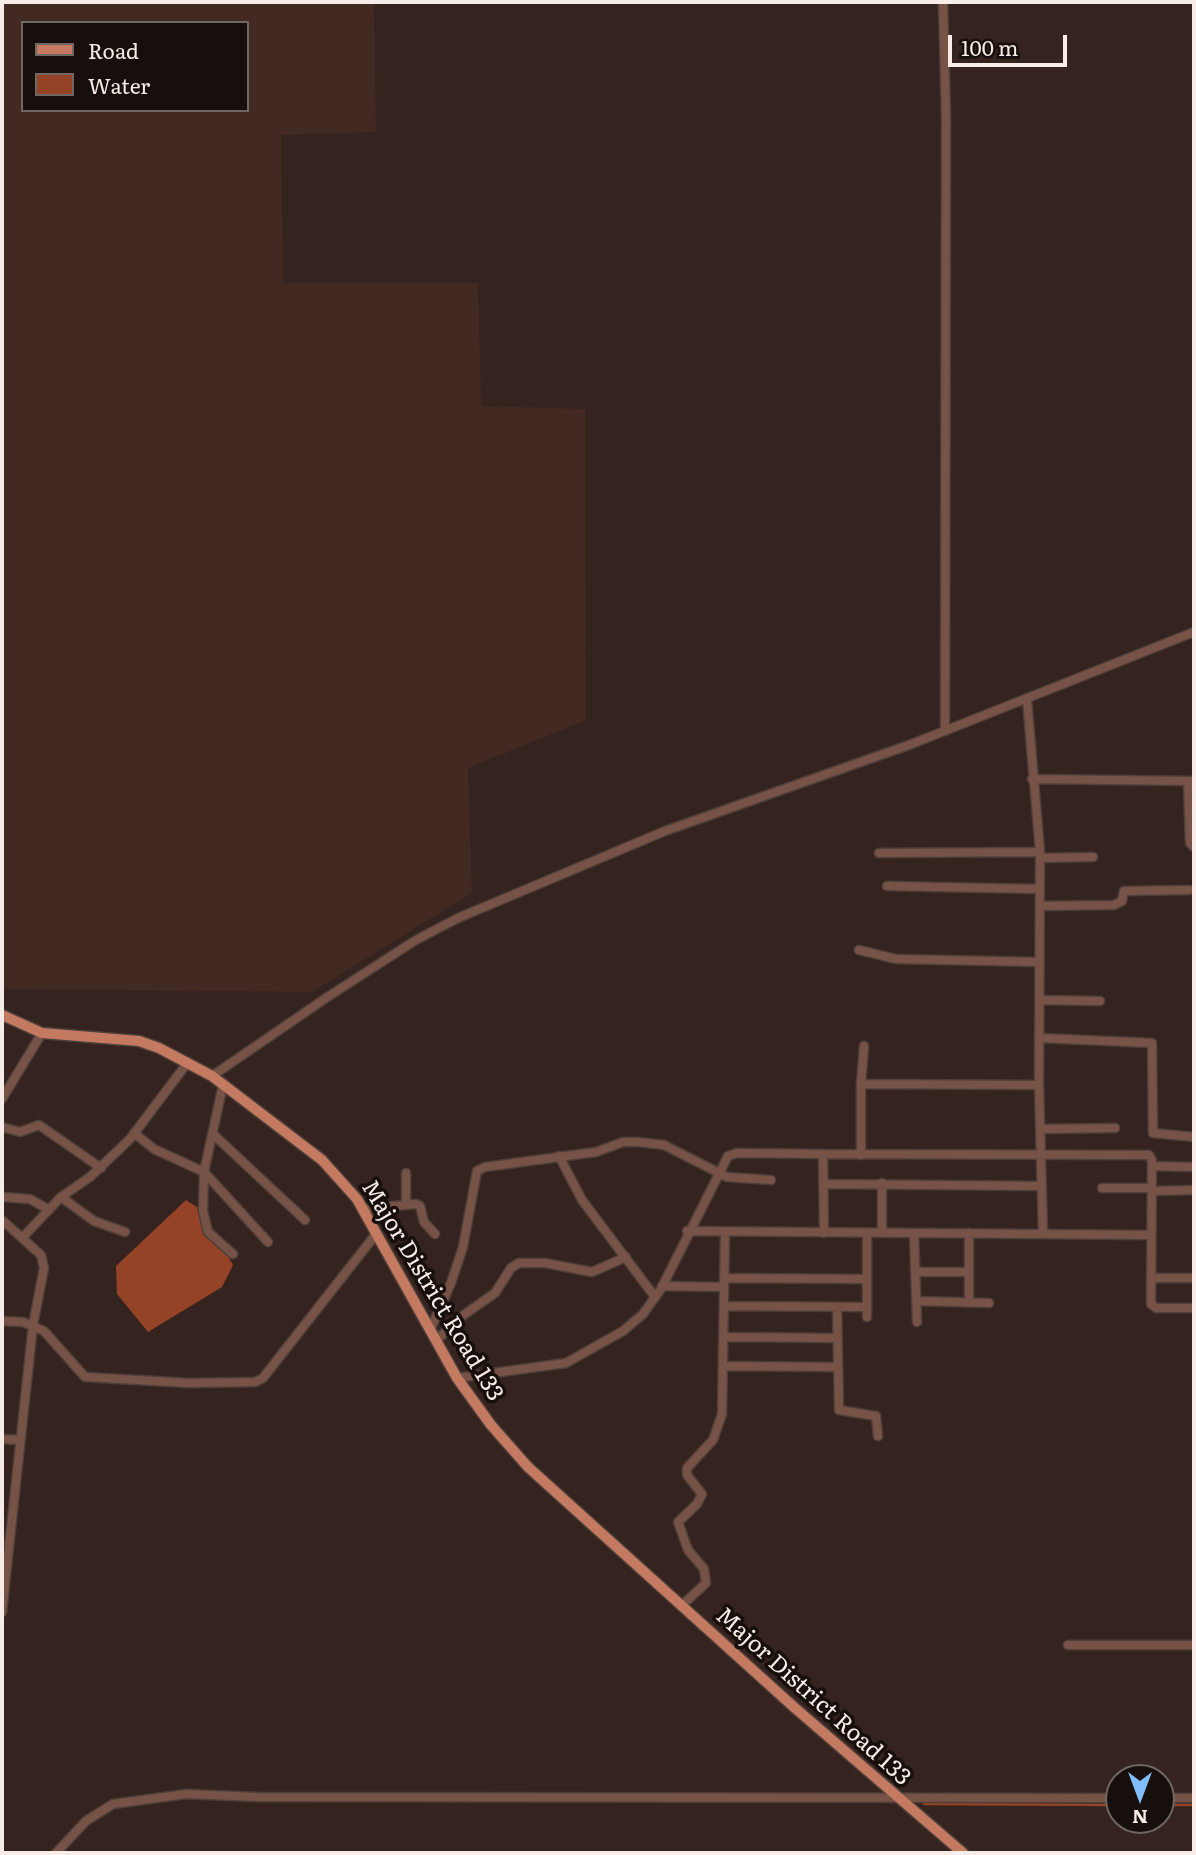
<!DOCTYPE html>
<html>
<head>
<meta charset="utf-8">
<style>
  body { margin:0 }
  #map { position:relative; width:1196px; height:1855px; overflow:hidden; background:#34231e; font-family:Literata,serif }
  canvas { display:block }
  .frame { position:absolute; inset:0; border:4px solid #f8ece8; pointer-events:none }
  .legend { position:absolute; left:21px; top:21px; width:228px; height:91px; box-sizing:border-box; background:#160f0c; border:2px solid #706764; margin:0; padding:9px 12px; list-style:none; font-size:21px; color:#f8ece8 }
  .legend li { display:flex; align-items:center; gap:14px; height:35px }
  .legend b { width:35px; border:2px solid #706764 }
  .north { position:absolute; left:1105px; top:1764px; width:70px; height:70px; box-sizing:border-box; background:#160f0c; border:2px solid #706764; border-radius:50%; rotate:180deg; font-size:19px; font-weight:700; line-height:28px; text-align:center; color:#f8ece8 }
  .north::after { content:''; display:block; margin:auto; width:24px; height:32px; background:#80bdfa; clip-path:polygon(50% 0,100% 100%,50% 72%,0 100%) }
  .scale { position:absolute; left:948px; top:35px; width:119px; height:32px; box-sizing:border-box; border:4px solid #f8ece8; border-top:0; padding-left:9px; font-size:21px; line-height:24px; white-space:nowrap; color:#f8ece8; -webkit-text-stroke:5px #160f0c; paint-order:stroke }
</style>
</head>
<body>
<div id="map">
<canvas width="1196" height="1855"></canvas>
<div class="frame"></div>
<ul class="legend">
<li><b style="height:9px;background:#c47a61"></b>Road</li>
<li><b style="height:19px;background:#944326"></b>Water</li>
</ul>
<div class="north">N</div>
<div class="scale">100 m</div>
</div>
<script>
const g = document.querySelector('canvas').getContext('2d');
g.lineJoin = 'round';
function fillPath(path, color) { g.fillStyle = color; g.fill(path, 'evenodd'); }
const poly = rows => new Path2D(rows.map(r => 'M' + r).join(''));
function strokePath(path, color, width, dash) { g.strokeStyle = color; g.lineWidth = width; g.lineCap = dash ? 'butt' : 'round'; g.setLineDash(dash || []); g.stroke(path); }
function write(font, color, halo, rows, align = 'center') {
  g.font = font + ' Literata,serif'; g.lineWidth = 7; g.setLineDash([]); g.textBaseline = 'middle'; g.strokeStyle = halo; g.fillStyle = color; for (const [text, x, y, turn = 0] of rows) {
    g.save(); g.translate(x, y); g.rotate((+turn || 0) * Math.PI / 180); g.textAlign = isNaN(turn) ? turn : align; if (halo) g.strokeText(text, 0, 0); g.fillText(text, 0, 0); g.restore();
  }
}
const built = poly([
  [2,2,374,2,376,132,281,135,283,283,478,283,481,406,585,409,586,720,468,768,472,893,312,992,2,989],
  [23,23,247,23,247,110,23,110]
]);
const water = poly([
  [186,1200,203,1211,233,1265,222,1287,148,1332,117,1294,116,1266]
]);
const stream = poly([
  [924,1804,1119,1805],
  [1161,1805,1194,1805]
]);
const minor = poly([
  [943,2,946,116,945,731],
  [1027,699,1040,852,1039,1085,1043,1233],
  [1032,779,1194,781],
  [1188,781,1190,843,1194,847],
  [879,853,1040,852],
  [1040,858,1093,857],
  [887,886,1040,889],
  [1040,906,1114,905,1122,901,1124,891,1189,890],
  [859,950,896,959,1039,962],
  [1039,1000,1100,1001],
  [1040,1038,1152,1043,1153,1133,1194,1137],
  [212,1076,329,996,416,940,458,918,665,831,909,745,1194,632],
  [861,1084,1039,1085],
  [223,1085,204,1172,203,1211,208,1232,233,1254],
  [2,1099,42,1033],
  [2,1127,20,1132,39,1125,101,1168],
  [1040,1129,1115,1128],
  [134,1133,154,1149,204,1172,268,1242],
  [213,1134,305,1220],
  [861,1155,861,1084,864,1046],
  [559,1156,582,1200,655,1297],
  [1152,1166,1194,1167],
  [406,1173,406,1204],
  [882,1183,882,1233],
  [823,1184,1041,1186],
  [1102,1188,1152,1188],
  [1152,1191,1194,1190],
  [2,1197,30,1199,49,1210],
  [61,1197,90,1177,130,1139,188,1062],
  [362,1209,416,1204,420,1206,424,1222,435,1234],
  [2,1220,41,1255,44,1268,33,1325,2,1612],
  [687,1231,1151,1235],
  [824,1233,823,1154,1149,1155,1152,1160,1151,1304,1156,1308,1194,1308],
  [867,1233,867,1317],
  [914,1233,917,1322],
  [969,1233,969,1302],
  [22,1238,61,1197,94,1221,125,1232],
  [916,1272,968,1272],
  [724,1278,867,1279],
  [1151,1278,1194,1278],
  [662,1286,724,1287],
  [917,1301,989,1303],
  [724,1306,867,1307],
  [837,1307,839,1410,876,1416,878,1436],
  [2,1321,23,1322,44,1331,85,1377,188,1383,255,1382,263,1378,376,1234],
  [430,1330,451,1283,463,1247,477,1171,485,1167,596,1152,623,1142,638,1142,664,1145,727,1177,771,1180],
  [724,1337,837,1338],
  [436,1341,458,1319,495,1293,511,1268,519,1263,545,1263,592,1272,626,1257],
  [723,1366,837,1367],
  [457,1378,566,1363,623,1331,643,1314,661,1289,728,1156,737,1153,823,1154],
  [2,1439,20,1440],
  [681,1606,706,1583,704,1569,688,1550,678,1522,697,1504,702,1494,687,1475,687,1468,713,1440,722,1414,725,1232],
  [1068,1645,1194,1645],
  [1161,1798,1194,1798],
  [56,1853,86,1821,113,1804,186,1794,257,1797,1119,1798]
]);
const major = poly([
  [2,1015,42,1033,139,1041,159,1048,212,1076,322,1160,357,1199,457,1378,491,1425,528,1467,795,1708,963,1853]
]);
const streetNames = [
  ["Major District Road 133",432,1291,59],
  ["Major District Road 133",813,1697,42]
];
fillPath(built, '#422a22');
fillPath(water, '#944326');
strokePath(stream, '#944326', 2.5);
strokePath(minor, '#4f3f3a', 11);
strokePath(major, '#4f3f3a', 13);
strokePath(minor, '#775246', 8);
strokePath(major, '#c47a61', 10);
write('23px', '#f8ece8', '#160f0c', streetNames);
</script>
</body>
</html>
